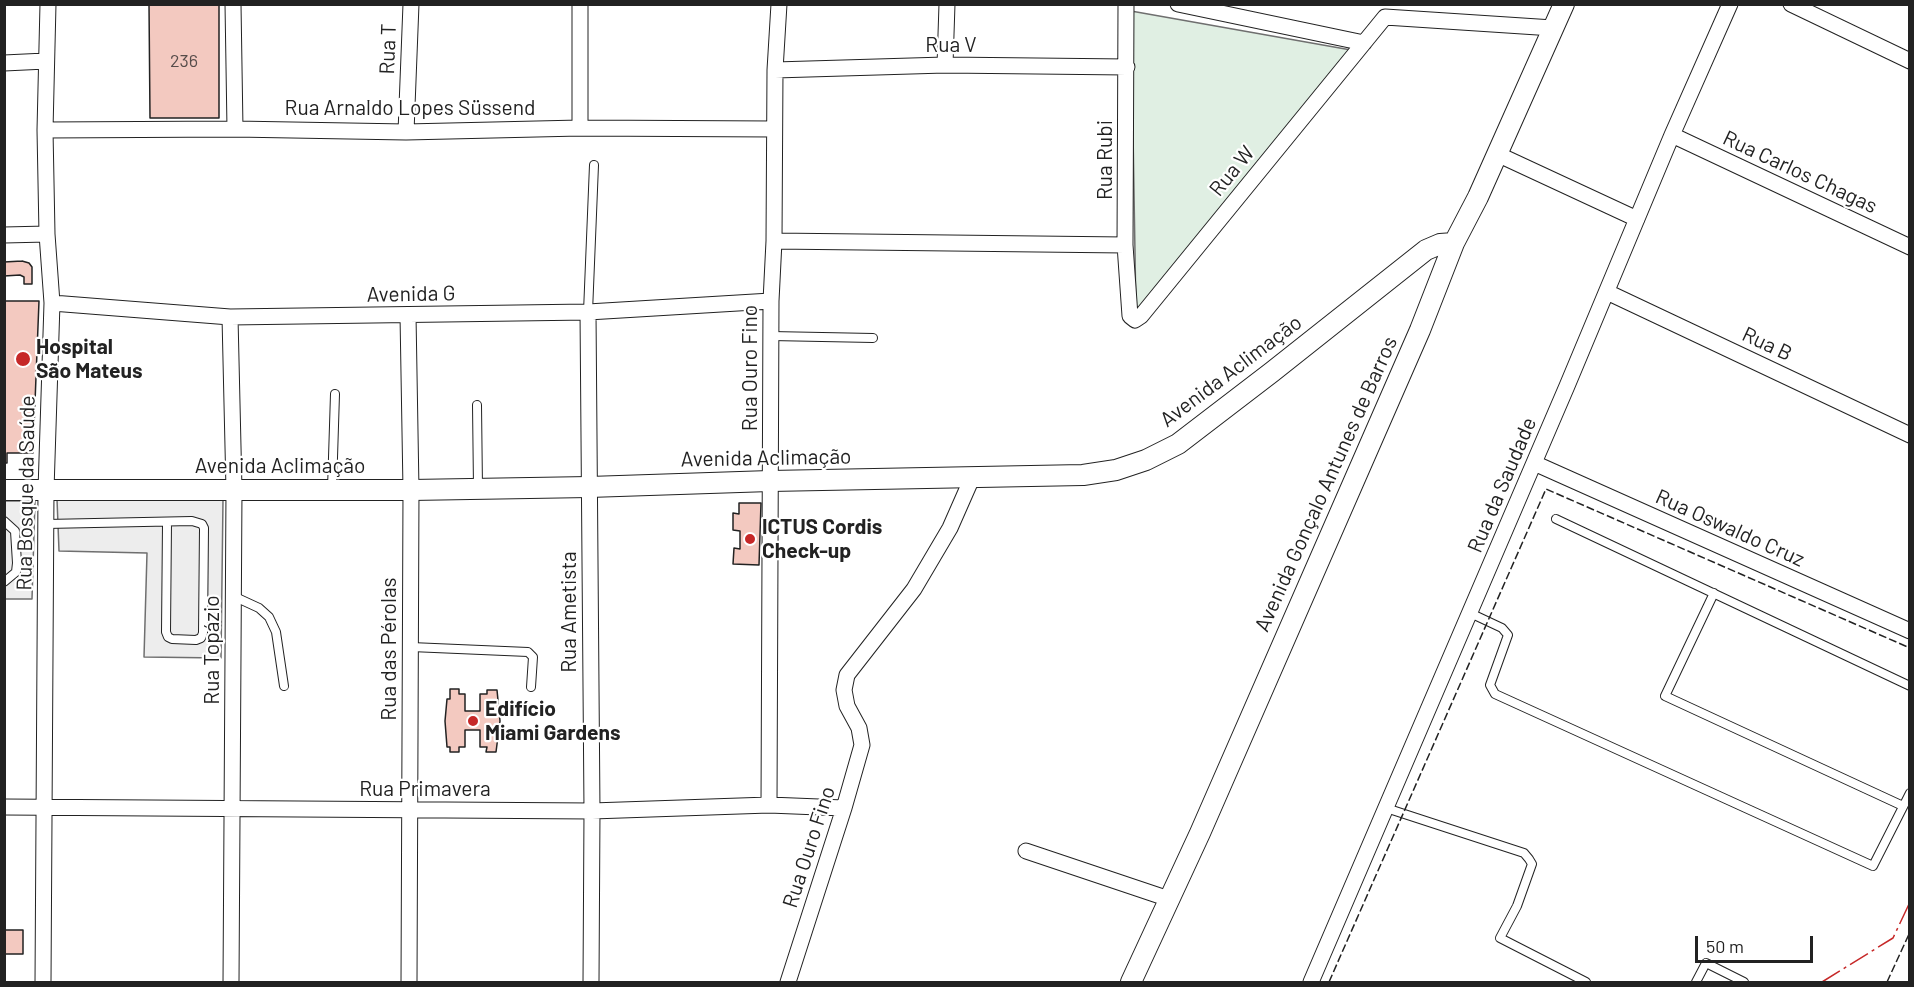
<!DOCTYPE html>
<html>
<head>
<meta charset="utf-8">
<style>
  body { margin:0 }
  #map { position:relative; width:1914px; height:987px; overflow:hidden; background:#fff; font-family:Barlow,sans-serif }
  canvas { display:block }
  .frame { position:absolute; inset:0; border:6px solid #222; pointer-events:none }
  .scale { position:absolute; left:1695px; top:936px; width:118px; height:27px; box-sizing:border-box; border:3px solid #222; border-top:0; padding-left:8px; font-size:18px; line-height:21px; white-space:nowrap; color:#222; -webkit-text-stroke:4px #fff; paint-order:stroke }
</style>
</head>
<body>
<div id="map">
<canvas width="1914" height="987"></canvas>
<div class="frame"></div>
<div class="scale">50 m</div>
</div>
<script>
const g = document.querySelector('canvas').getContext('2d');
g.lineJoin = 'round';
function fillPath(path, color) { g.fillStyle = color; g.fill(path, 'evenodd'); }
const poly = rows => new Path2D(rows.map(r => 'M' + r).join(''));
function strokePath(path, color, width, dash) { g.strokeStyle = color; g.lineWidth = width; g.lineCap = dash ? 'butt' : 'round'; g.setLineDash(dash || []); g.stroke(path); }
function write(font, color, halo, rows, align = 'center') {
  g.font = font + ' Barlow,sans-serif'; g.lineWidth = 4.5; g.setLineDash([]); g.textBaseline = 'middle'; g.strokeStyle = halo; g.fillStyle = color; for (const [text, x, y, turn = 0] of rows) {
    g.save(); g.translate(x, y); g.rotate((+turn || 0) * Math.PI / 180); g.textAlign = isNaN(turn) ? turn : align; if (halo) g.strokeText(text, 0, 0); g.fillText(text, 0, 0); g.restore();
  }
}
const green = poly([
  [1131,11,1351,50,1136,314,1131,11]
]);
const parking = poly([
  [57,499,223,500,221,658,144,657,147,553,59,551,57,499],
  [5,501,35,501,32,599,5,599,5,501]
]);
const building = poly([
  [149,4,219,4,219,118,150,118,149,4],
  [22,261,29,263,32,267,32,284,24,284,24,277,20,275,4,276,4,262,22,261],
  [4,301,39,301,33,453,7,453,7,463,4,463,4,301],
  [739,503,761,503,759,565,733,564,734,548,740,549,740,531,733,530,733,513,739,514,739,503],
  [450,689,459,689,459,694,465,694,465,711,480,711,480,694,487,694,487,690,497,690,500,721,496,752,486,752,487,747,480,747,480,730,465,730,465,747,459,747,459,752,450,752,450,747,447,747,445,721,447,699,450,699,450,689],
  [4,930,23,930,23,954,4,954,4,930]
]);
const lane = poly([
  [588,312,594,165],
  [771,336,873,338],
  [477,405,478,488],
  [332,489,335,394],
  [1556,519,1910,686],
  [4,521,15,531,17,563,16,572,4,582],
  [46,524,192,521,202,524,204,528,203,633,201,638,196,640,172,639,168,637,166,632,167,523],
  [1714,593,1665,696,1903,806],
  [233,596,259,608,269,617,276,632,284,686],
  [1470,613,1502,628,1508,635,1490,685,1495,694,1873,866,1910,793],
  [411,647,528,652,533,657,531,687],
  [1386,808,1524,853,1529,859,1532,864,1517,906,1500,938,1586,982],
  [1696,982,1706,963,1744,982]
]);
const street = poly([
  [233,4,235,129],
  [1126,4,1125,245,1130,316,1135,320,1141,316,1385,17,1553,28],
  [1178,4,1364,43],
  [1791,4,1910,61],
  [4,63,46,61],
  [945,65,947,4],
  [775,70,945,65,1127,67],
  [580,128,580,4],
  [45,130,235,129,406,132,580,128,774,129],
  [406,132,411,4],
  [1672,135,1910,247],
  [1497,154,1637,219],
  [4,235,47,234],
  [774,241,1125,245],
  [1607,292,1910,435],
  [52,303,230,317,588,312,771,301],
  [588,312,592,811,591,982],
  [408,315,411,490,409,982],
  [230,317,234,490,231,982],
  [1534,463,1910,631],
  [769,805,771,301,774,241,775,70,779,4],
  [4,807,592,811,769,805,844,808],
  [1026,851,1169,899],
  [43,982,46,490,52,303,47,234,45,130,48,4],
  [788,982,844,808,862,745,859,728,847,706,844,690,847,675,914,589,950,528,972,478],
  [1311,982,1567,386,1672,135,1730,4]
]);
const secondary = poly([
  [4,490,411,490,589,487,770,481,1083,475,1116,470,1146,460,1178,444,1272,372,1426,250,1440,244,1454,243],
  [1131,982,1200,833,1420,330,1454,243,1478,197,1564,4]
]);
const fence = poly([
  [1329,982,1546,489,1910,648],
  [1887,982,1910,932]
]);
const power = poly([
  [1822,982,1893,938,1910,902]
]);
const markers = [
  [23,359,8,"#c62828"],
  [750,539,6,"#c62828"],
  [473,721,6,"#c62828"]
];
const numberNames = [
  ["236",184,61]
];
const streetNames = [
  ["Rua V",951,45],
  ["Rua T",388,49,-88],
  ["Rua Arnaldo Lopes Süssend",410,108],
  ["Rua Rubi",1105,160,-90],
  ["Rua W",1232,171,-51],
  ["Rua Carlos Chagas",1800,172,25],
  ["Avenida G",411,294,-1],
  ["Rua B",1767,344,25],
  ["Rua Ouro Fino",750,368,-90],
  ["Avenida Aclimação",1231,371,-37],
  ["Avenida Aclimação",766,458,-1],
  ["Avenida Aclimação",280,466],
  ["Avenida Gonçalo Antunes de Barros",1326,484,-66],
  ["Rua da Saudade",1502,485,-67],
  ["Rua Bosque da Saúde",26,493,-89],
  ["Rua Oswaldo Cruz",1730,528,24],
  ["Rua Ametista",569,612,-90],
  ["Rua das Pérolas",389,649,-90],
  ["Rua Topázio",212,650,-90],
  ["Rua Primavera",425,789],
  ["Rua Ouro Fino",809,847,-72]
];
const poiNames = [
  ["Hospital",36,347],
  ["São Mateus",36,371],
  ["ICTUS Cordis",762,527],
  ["Check-up",762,551],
  ["Edifício",485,709],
  ["Miami Gardens",485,733]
];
fillPath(green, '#e0efe3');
strokePath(green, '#6f6f6f', 1.5);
fillPath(parking, '#ededed');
strokePath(parking, '#6f6f6f', 1.5);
fillPath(building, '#f3c9c0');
strokePath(building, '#222', 1.5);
strokePath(lane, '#222', 10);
strokePath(street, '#222', 17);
strokePath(secondary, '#222', 22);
strokePath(lane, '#fff', 8);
strokePath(street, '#fff', 15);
strokePath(secondary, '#fff', 20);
strokePath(fence, '#222', 1.5, [8, 3]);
strokePath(power, '#c62828', 1.5, [21, 4.5, 3, 4.5]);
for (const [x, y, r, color] of markers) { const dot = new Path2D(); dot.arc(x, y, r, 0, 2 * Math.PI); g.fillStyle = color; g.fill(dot); strokePath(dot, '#fff', 2); }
write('18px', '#564c4a', null, numberNames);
write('21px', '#222', '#fff', streetNames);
write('bold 21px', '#222', '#fff', poiNames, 'left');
</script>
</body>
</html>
